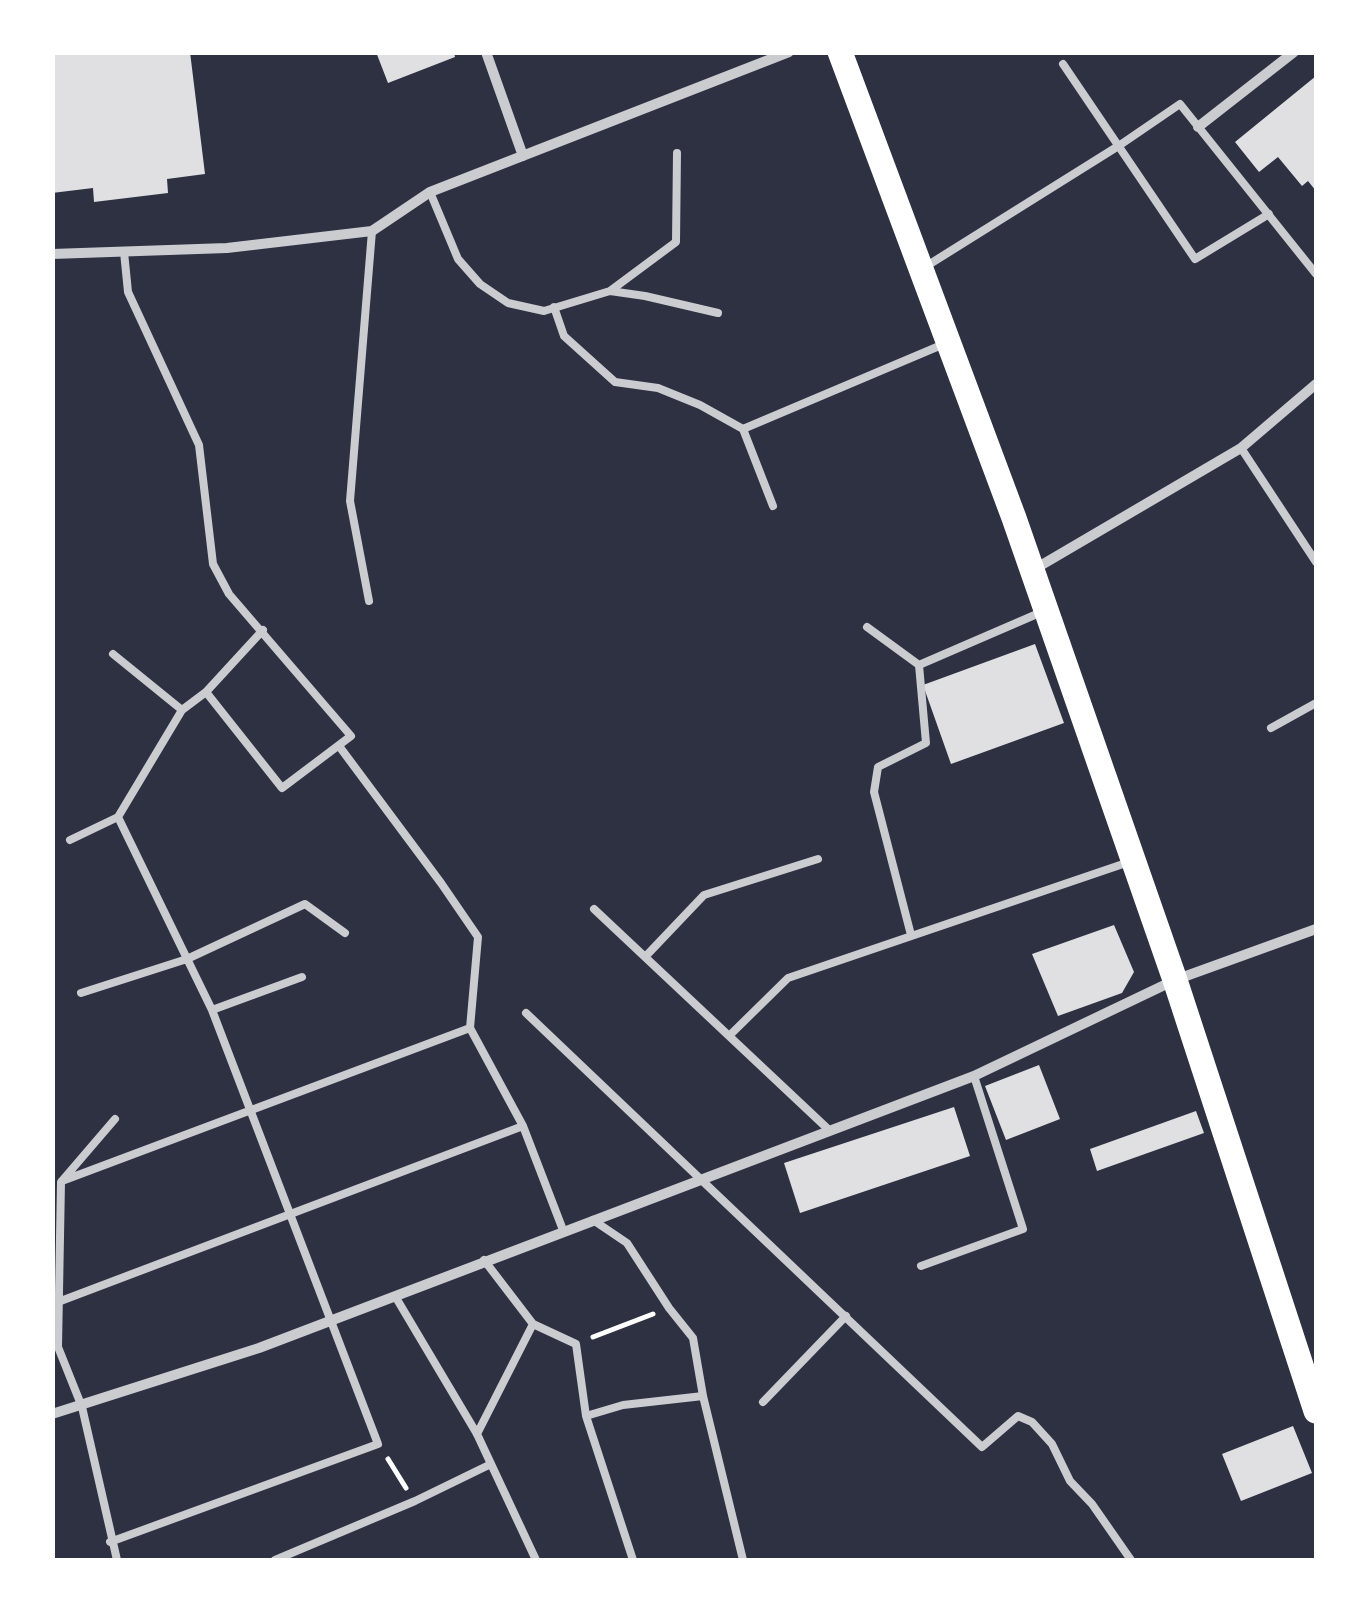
<!DOCTYPE html>
<html>
<head>
<meta charset="utf-8">
<style>
  body { margin:0 }
  #map { position:relative; width:1369px; height:1613px; overflow:hidden; background:#2d3142; font-family:Cabin,sans-serif }
  canvas { display:block }
  .frame { position:absolute; inset:0; border:55px solid #fff; pointer-events:none }
</style>
</head>
<body>
<div id="map">
<canvas width="1369" height="1613"></canvas>
<div class="frame"></div>
</div>
<script>
const g = document.querySelector('canvas').getContext('2d');
g.lineJoin = 'round';
function fillPath(path, color) { g.fillStyle = color; g.fill(path, 'evenodd'); }
const poly = rows => new Path2D(rows.map(r => 'M' + r).join(''));
function strokePath(path, color, width, dash) { g.strokeStyle = color; g.lineWidth = width; g.lineCap = dash ? 'butt' : 'round'; g.setLineDash(dash || []); g.stroke(path); }
const building = poly([
  [52,52,190,52,205,174,167,179,168,193,94,202,93,188,52,193],
  [376,52,454,52,455,57,388,83],
  [1316,76,1316,191,1308,181,1302,186,1278,157,1259,172,1235,142],
  [1035,644,1064,723,951,764,923,685],
  [1114,925,1134,972,1122,993,1058,1016,1032,954],
  [1039,1065,1060,1119,1006,1140,985,1086],
  [954,1107,970,1156,800,1213,784,1163],
  [1196,1111,1204,1133,1097,1171,1090,1149],
  [1293,1426,1312,1473,1241,1501,1222,1454]
]);
const path = poly([
  [593,1337,653,1314],
  [388,1459,406,1488]
]);
const service = poly([
  [1063,64,1195,259,1269,214],
  [430,192,458,259,480,284,508,303,544,311,610,291,645,296,718,313],
  [124,252,128,292,199,445,213,564,229,594,351,736,282,788,206,692],
  [925,267,1120,145,1180,104,1316,274],
  [610,291,676,242,677,153],
  [554,307,564,336,615,382,658,388,700,405,743,429,944,344],
  [743,429,773,506],
  [1241,448,1316,562],
  [369,601,350,501,372,231],
  [867,627,919,665],
  [113,654,182,710],
  [1271,728,1316,703],
  [339,746,441,883,478,937,470,1028,523,1126,563,1230],
  [118,817,182,710,206,692,263,630],
  [70,840,118,817],
  [594,909,829,1130],
  [911,935,874,792,878,767,926,743,919,665,1044,611],
  [645,957,704,895,818,859],
  [81,993,187,959,305,904,345,933],
  [212,1010,302,977],
  [526,1013,982,1447,1018,1416,1032,1422,1052,1444,1070,1481,1092,1504,1131,1560],
  [729,1036,788,978,1129,862],
  [115,1119,61,1182,58,1347,82,1407,117,1560],
  [62,1181,470,1028],
  [593,1220,627,1243,669,1308,693,1338,703,1396,743,1560],
  [484,1260,533,1324,576,1344,586,1416,633,1560],
  [921,1266,1023,1229,974,1076],
  [395,1296,477,1434,536,1560],
  [58,1302,523,1126],
  [763,1402,846,1316],
  [586,1416,623,1405,703,1396],
  [477,1434,533,1324],
  [110,1542,378,1444,212,1010,118,817],
  [275,1560,415,1501,491,1464]
]);
const minor = poly([
  [486,52,523,156],
  [1198,127,1294,52],
  [52,254,227,248,372,231,430,192,789,52],
  [1033,570,1241,448,1316,384],
  [52,1414,259,1348,974,1076,1175,980,1316,929]
]);
const primary = poly([
  [840,52,1014,518,1175,980,1316,1411]
]);
fillPath(building, '#e0e0e3');
strokePath(path, '#fff', 5);
strokePath(service, '#caccd0', 8);
strokePath(minor, '#caccd0', 10);
strokePath(primary, '#fff', 25);
</script>
</body>
</html>
